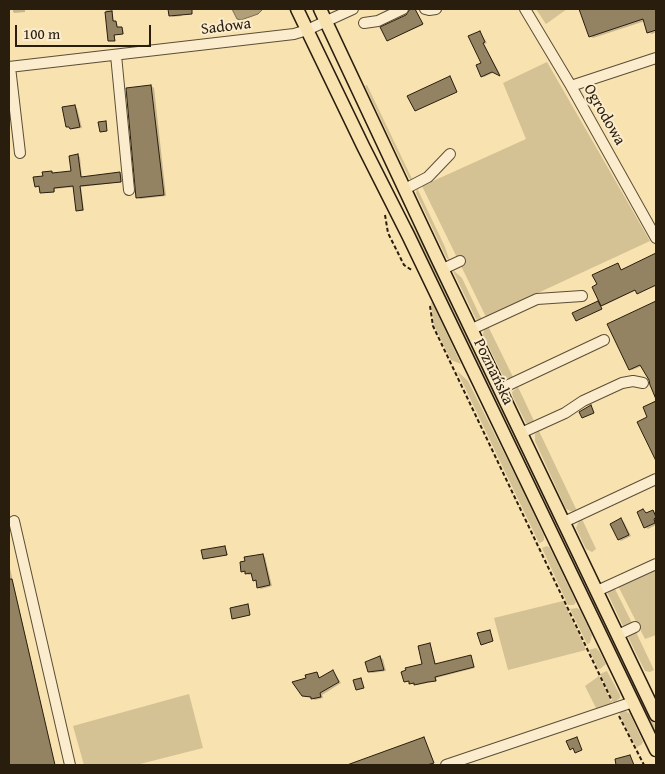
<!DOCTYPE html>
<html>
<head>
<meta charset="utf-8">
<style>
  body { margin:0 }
  #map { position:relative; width:665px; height:774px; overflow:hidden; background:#f7e2b0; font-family:"Gentium Book Plus",serif }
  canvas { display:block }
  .frame { position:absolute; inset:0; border:10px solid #291d0e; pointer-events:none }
  .scale { position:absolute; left:15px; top:25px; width:136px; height:22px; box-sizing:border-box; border:2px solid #291d0e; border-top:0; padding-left:6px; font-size:15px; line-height:18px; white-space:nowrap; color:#291d0e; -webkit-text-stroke:4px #faeccc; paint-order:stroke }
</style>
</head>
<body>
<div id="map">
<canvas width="665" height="774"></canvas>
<div class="frame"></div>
<div class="scale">100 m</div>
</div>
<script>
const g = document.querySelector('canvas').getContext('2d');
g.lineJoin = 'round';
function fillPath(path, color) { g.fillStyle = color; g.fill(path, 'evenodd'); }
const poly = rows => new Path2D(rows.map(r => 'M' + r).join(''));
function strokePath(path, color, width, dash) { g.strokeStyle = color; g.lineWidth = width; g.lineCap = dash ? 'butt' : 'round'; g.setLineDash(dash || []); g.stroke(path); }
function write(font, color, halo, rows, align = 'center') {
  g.font = font + ' "Gentium Book Plus",serif'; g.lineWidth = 4; g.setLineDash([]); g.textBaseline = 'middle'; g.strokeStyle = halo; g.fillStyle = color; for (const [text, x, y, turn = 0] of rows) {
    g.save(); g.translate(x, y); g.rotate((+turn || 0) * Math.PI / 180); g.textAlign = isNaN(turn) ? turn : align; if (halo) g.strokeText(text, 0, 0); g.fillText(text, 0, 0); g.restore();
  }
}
const green = poly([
  [536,9,567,9,546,24],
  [547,62,650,241,486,317,422,186,526,139,503,83],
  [367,85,413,181,409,178,365,86],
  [417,188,445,247,450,262,446,257,416,193],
  [412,225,431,258,656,727,656,740,411,228],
  [452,269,462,278,480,316,483,320,479,321,476,319],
  [432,302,461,364,451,360,434,325,431,303],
  [488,326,513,377,510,379,503,376,483,335,484,330],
  [457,371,468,381,524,493,544,536,544,540,542,542,539,543],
  [518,387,535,423,531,425,526,423,513,397,512,392],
  [539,431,577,511,575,513,566,509,535,441,535,434],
  [582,519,596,549,592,552,586,549,576,528,579,521],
  [547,546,550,548,576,602,574,605,568,605,542,548],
  [656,559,656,635,645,639,614,578],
  [614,587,633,625,625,628,622,624,607,592,609,589],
  [563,601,586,650,508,670,494,618],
  [577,608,580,610,592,635,590,643,587,644,570,609],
  [635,630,654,670,650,672,645,671,627,635],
  [596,648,599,651,606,664,600,669,598,668,589,650],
  [607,671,620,695,620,698,614,703,600,674],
  [599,676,612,704,597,710,585,686],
  [189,694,203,748,136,765,84,765,73,726],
  [624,710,630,714,643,742,641,745,637,747,631,738,619,712]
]);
const water = poly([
  [232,9,263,9,258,14,241,20,237,19,232,9]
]);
const shadow = poly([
  [12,9,25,9,25,12,14,13],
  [106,9,112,9,114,22,117,23,118,28,123,29,124,34,115,35,115,41,109,41],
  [163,9,181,9,182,16,173,17,170,15,169,10],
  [411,9,415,9,423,25,388,40,410,13],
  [585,9,656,9,656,32,652,34,648,32,645,21,593,38,590,36,581,10],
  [480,32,487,43,484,44,500,74,495,72,484,77,482,76],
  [451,78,457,92,416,110],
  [151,86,154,88,166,196,140,199,137,197],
  [74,106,77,108,82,128,74,129,67,126],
  [78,156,80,157,82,178,120,174,122,175,122,182,81,187,84,211,79,211,77,210,75,187,55,189,55,192,43,193,41,187,36,186,51,172,53,174,72,172],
  [656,254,656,286,639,293,636,290,603,306,599,303,602,309,577,320,598,303,602,305,621,271],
  [656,302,656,402,653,393,654,393,650,380,642,366,632,370,630,369,609,324],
  [656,402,656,455,654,453,649,418,645,408],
  [643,510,647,514,653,511,656,513,656,525,648,529,645,527],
  [621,520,624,522,631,536,621,541,619,539],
  [225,547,228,555,204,559,203,551],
  [263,555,265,557,272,586,261,589,258,587,257,582,254,580,253,574,249,575,243,571],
  [9,564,55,765,9,765],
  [430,644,436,665,471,657,475,668,436,678,437,681,417,685,415,683,412,684,410,681,405,681,423,665],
  [380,657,383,659,386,671,372,673,369,672],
  [333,671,341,683,322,695,323,698,315,700,304,695,317,674,320,678],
  [424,739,434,763,429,765,348,765]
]);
const building = poly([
  [168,9,192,9,192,14,169,16,168,9],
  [410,9,415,9,423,24,387,41,380,27,406,15,410,9],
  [579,9,656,9,656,30,647,33,643,19,589,37,579,9],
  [112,11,113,21,116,21,117,27,122,27,123,34,114,35,115,41,108,41,105,12,112,11],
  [480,31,485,42,483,43,500,76,492,72,481,77,476,65,481,63,468,36,480,31],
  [450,76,457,92,415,111,407,96,450,76],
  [151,85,164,195,136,198,126,88,151,85],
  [75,105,80,127,70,129,69,127,66,127,62,107,75,105],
  [106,121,107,131,100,132,98,122,106,121],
  [78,154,81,177,120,172,121,182,80,186,83,210,76,211,73,186,54,188,54,192,40,193,39,186,35,187,33,177,43,176,42,172,52,171,52,173,71,171,69,156,78,154],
  [656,253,656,285,637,294,635,290,601,306,592,287,597,284,592,275,618,263,621,270,656,253],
  [598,301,602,309,576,321,572,313,598,301],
  [656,301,656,399,650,385,649,380,640,365,629,370,607,324,656,301],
  [656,401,656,461,637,422,647,417,643,407,656,401],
  [591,405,594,413,582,418,579,412,591,405],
  [643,509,646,513,653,510,656,517,654,519,655,523,644,528,637,512,643,509],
  [621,518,629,535,618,540,610,524,621,518],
  [225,546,227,555,203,559,201,550,225,546],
  [263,554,270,585,257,588,256,580,253,581,251,573,245,574,245,571,241,572,240,562,245,561,244,557,263,554],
  [9,579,12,579,55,765,9,765,9,579],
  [248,604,250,615,232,619,230,608,248,604],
  [490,630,493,641,481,645,477,633,490,630],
  [430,643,435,664,471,655,474,667,435,677,436,681,428,682,414,685,414,683,409,684,409,681,404,682,401,672,406,670,405,668,422,664,418,646,430,643],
  [380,656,384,670,368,672,365,662,380,656],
  [333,670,339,682,320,693,321,697,311,699,311,697,302,696,292,682,306,678,305,675,317,672,319,678,333,670],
  [361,678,364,688,356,690,353,680,361,678],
  [424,737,434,763,427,765,347,765,424,737],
  [577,737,582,750,575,753,573,748,570,750,566,741,577,737],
  [630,755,634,765,616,765,615,759,630,755]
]);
const path = poly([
  [385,215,388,233,404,265,413,271],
  [430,306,433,326,612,701],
  [619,716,644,765]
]);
const minor = poly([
  [425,9,429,10,436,9],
  [525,9,571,86,656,238],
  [364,23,378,21,403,9],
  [116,55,129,190],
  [9,67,294,34,307,30,353,9],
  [10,67,20,153],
  [571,86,656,58],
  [405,189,428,177,450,154],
  [443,269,460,261],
  [472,329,537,299,582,296],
  [500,389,604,340],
  [521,433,565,413,583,401,622,383,633,381,643,383],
  [14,521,70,765],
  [564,522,656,479],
  [597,591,656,564],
  [618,635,635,627],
  [446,765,633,702]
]);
const major = poly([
  [297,9,363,146,408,235,656,750],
  [320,9,437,258,656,715]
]);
const streetNames = [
  ["Sadowa",226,27,-7],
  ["Ogrodowa",604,115,60],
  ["Poznańska",493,372,64]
];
fillPath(green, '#d4c194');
fillPath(water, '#b19f79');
strokePath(water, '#7b6b4e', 1);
fillPath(shadow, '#0003');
fillPath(building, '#948362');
strokePath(building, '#291d0e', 1);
strokePath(minor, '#5c4e36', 12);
strokePath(major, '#291d0e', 15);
strokePath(path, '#291d0e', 2, [4, 2.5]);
strokePath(minor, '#faeccc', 10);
strokePath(major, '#f7e2b0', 12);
write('16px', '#291d0e', '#faeccc', streetNames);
</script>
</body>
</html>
